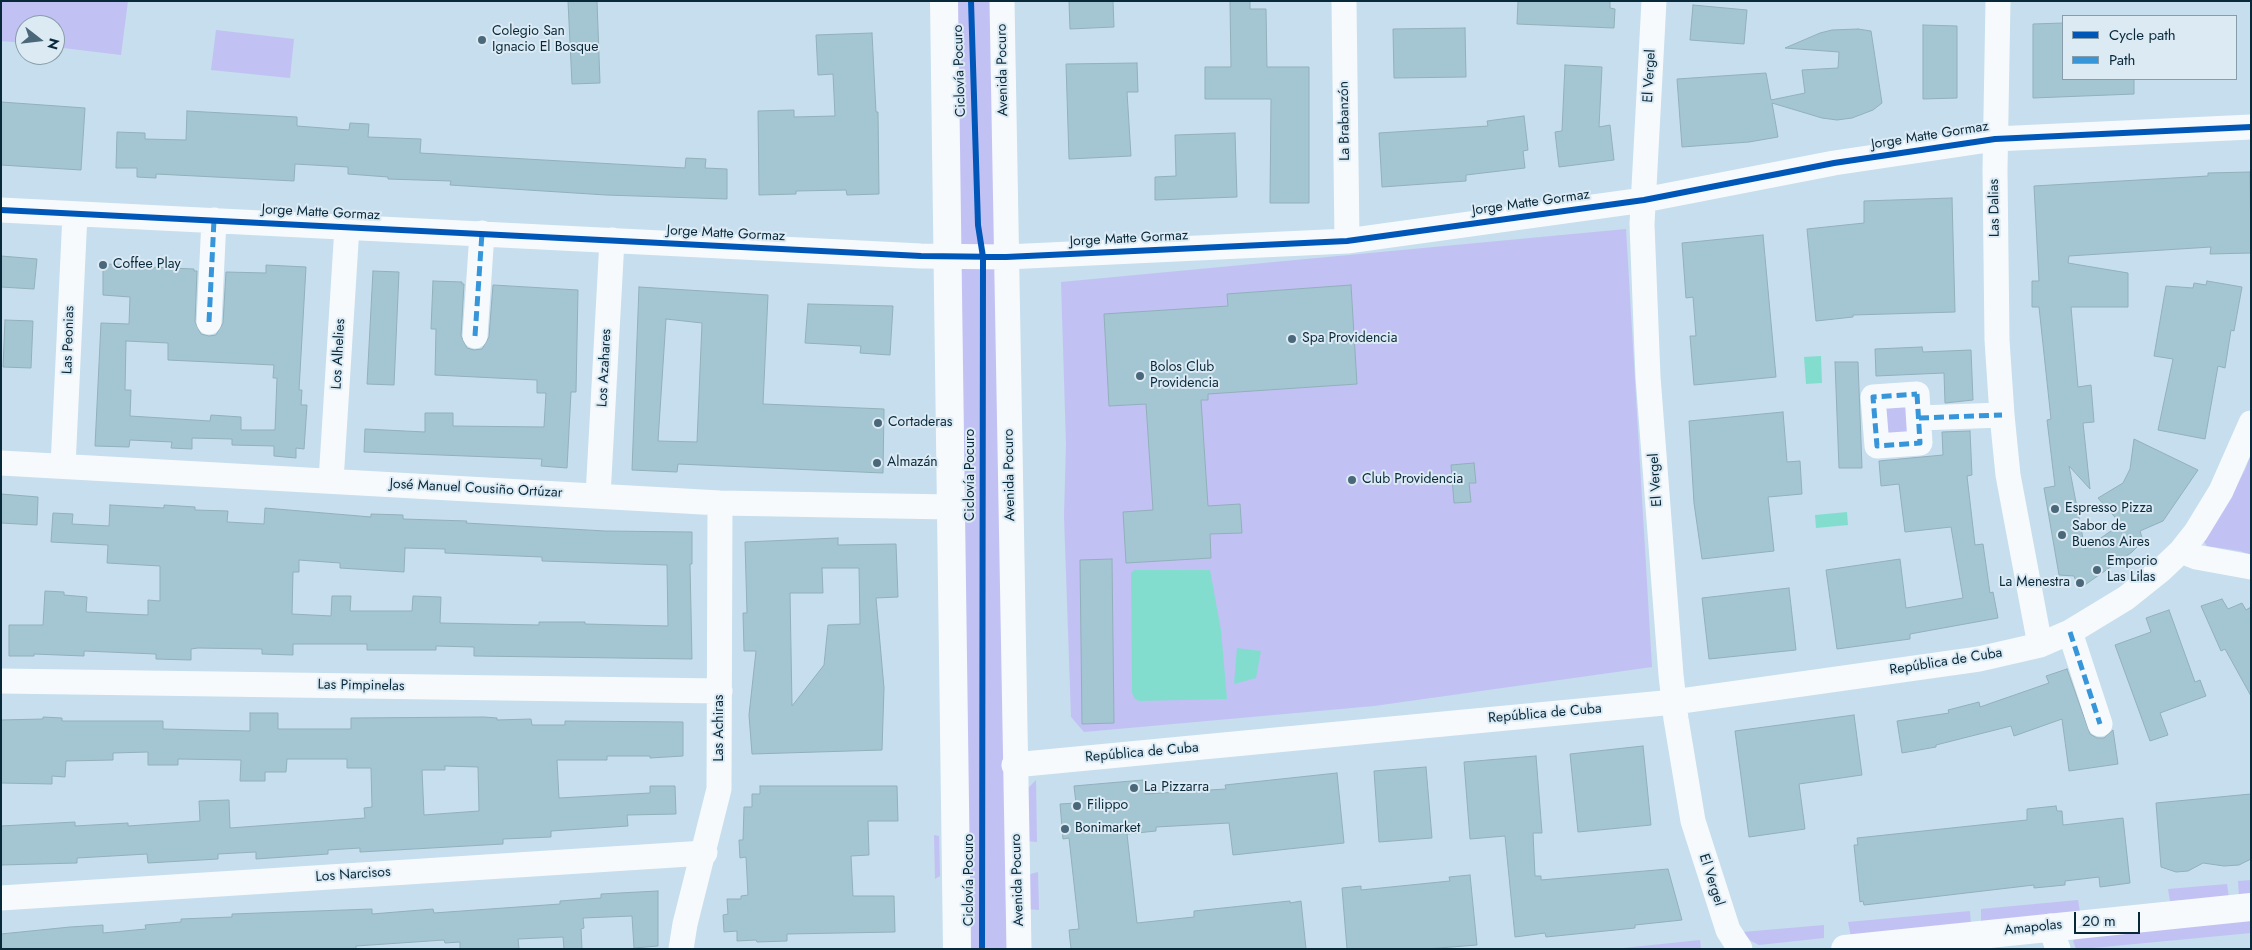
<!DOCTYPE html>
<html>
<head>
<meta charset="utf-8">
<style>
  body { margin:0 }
  #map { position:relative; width:2252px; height:950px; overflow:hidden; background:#c6deed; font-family:Jost,sans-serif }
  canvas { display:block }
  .frame { position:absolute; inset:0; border:2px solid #08293a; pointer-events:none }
  .legend { position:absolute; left:2062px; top:15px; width:175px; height:65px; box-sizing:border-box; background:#dceaf4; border:1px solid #879daa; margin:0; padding:6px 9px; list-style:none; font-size:15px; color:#08293a }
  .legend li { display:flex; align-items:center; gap:10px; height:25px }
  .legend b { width:25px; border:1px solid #879daa }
  .north { position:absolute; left:15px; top:15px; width:50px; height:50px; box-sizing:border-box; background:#dceaf4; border:1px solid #879daa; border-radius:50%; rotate:106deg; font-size:14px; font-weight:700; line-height:20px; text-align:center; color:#08293a }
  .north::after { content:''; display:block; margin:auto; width:18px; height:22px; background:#4a6879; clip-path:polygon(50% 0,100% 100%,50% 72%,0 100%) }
  .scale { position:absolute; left:2074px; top:912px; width:66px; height:22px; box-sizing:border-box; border:2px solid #08293a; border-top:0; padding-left:6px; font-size:15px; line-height:18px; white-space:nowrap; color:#08293a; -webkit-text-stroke:4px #dceaf4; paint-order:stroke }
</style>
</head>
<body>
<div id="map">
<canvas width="2252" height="950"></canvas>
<div class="frame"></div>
<ul class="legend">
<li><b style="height:6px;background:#0057b8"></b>Cycle path</li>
<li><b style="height:6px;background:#3796d9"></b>Path</li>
</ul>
<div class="north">N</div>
<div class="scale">20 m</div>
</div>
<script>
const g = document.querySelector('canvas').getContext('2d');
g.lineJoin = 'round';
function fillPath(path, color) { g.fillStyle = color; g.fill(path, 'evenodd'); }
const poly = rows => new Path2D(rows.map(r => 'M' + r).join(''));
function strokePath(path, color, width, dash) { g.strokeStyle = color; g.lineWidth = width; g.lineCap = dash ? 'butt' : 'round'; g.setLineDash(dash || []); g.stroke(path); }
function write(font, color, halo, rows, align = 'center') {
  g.font = font + ' Jost,sans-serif'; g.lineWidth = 4; g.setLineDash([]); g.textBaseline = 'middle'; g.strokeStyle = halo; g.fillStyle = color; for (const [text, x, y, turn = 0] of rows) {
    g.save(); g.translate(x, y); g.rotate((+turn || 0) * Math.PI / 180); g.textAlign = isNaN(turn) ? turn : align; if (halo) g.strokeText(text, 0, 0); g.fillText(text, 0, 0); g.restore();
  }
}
const green = poly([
  [1,1,128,1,121,55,55,47,55,25,25,25,25,43,1,41],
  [954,1,994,1,1009,949,971,949],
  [216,30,294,39,290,78,211,70],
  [1626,229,1652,667,1374,706,1084,732,1071,717,1064,516,1066,444,1061,282],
  [1910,401,1912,436,1884,437,1883,402],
  [2251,454,2251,555,2240,551,2207,546,2202,539,2222,513,2245,470],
  [1036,780,1037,842,1027,841,1026,790],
  [934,835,939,836,940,876,935,879],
  [1038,872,1039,910,1027,909,1027,875],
  [2251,880,2251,895,2239,896,2238,881],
  [2227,884,2229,898,2170,901,2168,889],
  [2078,900,2080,912,1981,923,1981,909],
  [1970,911,1971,925,1851,937,1848,922],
  [2251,919,2251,933,2082,949,2076,949,2073,941,2077,936],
  [1824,925,1824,938,1759,945,1751,941,1743,932],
  [1700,940,1701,949,1614,949]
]);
const water = poly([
  [1821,356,1822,383,1806,384,1804,357],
  [1847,512,1848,525,1816,528,1815,515],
  [1135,570,1210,570,1221,630,1227,699,1139,701,1135,699,1132,693,1131,573],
  [1237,648,1261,651,1256,678,1234,684]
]);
const building = poly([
  [568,1,597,1,600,83,572,84,568,1],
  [1069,1,1113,1,1114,27,1070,29,1069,1],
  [1230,1,1250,1,1250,9,1266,9,1267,67,1309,67,1309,203,1270,203,1271,99,1205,99,1205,67,1231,67,1230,1],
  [1518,1,1610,1,1610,8,1615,9,1614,28,1517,24,1518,1],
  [1693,5,1747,10,1744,44,1690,40,1693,5],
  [2063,23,2063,79,2134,79,2134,94,2033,98,2033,24,2063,23],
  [1923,25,1957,26,1957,98,1923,99,1923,25],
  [1465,28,1466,77,1394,78,1393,29,1465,28],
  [1858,29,1871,31,1882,103,1873,110,1852,118,1837,120,1822,118,1772,103,1778,137,1749,142,1682,147,1677,79,1766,73,1771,100,1805,93,1802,70,1838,68,1839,52,1785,48,1820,33,1832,30,1858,29],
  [872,33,876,112,878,112,879,194,847,195,846,190,796,191,796,194,759,195,758,111,794,110,794,117,835,116,833,74,818,75,816,35,872,33],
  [1137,63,1138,92,1127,92,1131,156,1069,159,1066,64,1137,63],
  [1565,65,1602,67,1599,127,1610,125,1614,160,1559,167,1555,132,1562,131,1565,65],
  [1,102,85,108,81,170,1,165,1,102],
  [187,111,297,117,297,126,349,130,350,123,369,124,368,137,421,139,420,153,685,168,686,158,706,159,705,168,727,169,727,199,606,195,450,185,451,181,388,179,388,177,348,174,348,167,295,164,294,181,156,174,156,178,137,177,137,168,116,168,117,132,145,133,145,139,186,140,187,111],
  [1524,116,1528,150,1523,151,1525,168,1466,175,1466,181,1382,187,1379,133,1488,126,1487,121,1524,116],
  [1235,133,1237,197,1155,200,1155,177,1176,176,1175,135,1235,133],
  [2250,172,2251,253,2210,254,2211,247,2069,256,2068,263,2128,273,2128,307,2071,307,2078,387,2091,385,2094,422,2083,423,2090,489,2069,466,2085,549,2121,524,2098,498,2123,483,2130,469,2134,439,2198,470,2163,521,2140,531,2143,541,2132,552,2079,589,2074,576,2059,575,2044,488,2055,486,2047,420,2051,419,2039,307,2032,307,2032,281,2039,281,2034,186,2208,176,2208,173,2250,172],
  [1952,198,1955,312,1853,315,1853,317,1816,321,1807,229,1864,223,1864,201,1952,198],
  [1763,235,1776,377,1694,385,1690,336,1696,336,1693,297,1686,298,1682,243,1763,235],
  [1,256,37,259,34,289,1,287,1,256],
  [103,264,146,265,146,267,194,269,194,271,197,271,195,322,201,334,209,336,216,335,223,323,226,272,266,273,266,265,306,267,299,390,302,390,301,405,307,405,304,449,296,448,296,458,274,456,274,446,232,445,232,439,192,438,192,449,171,448,172,442,130,440,129,447,95,446,101,323,129,324,130,297,103,295,103,264],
  [126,341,168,343,168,360,274,365,273,378,277,378,275,430,241,430,241,417,211,415,210,421,130,416,131,390,125,390,126,341],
  [373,271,399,272,394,385,367,384,373,271],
  [433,281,462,282,462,284,464,284,461,336,467,348,474,350,482,349,489,337,493,285,578,290,576,392,571,392,567,468,541,466,542,459,364,452,365,429,425,432,425,413,453,413,453,426,544,427,546,393,537,393,537,380,435,375,436,329,431,329,433,281],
  [2207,281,2242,287,2234,331,2231,330,2225,368,2218,366,2205,439,2158,430,2173,359,2154,356,2166,286,2193,288,2194,283,2206,285,2207,281],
  [1351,285,1357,384,1208,394,1208,400,1201,400,1208,506,1240,504,1242,533,1210,534,1211,558,1126,563,1123,512,1153,510,1146,404,1109,406,1104,314,1228,306,1227,294,1351,285],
  [639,287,768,295,763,404,884,409,883,473,678,464,677,472,632,470,639,287],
  [666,319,702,323,697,442,658,441,666,319],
  [808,304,893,306,890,355,860,353,861,346,805,343,808,304],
  [5,320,33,321,31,368,3,367,5,320],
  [1922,347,1923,352,1971,350,1973,400,1945,403,1944,373,1876,376,1875,349,1922,347],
  [1835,362,1858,362,1862,468,1839,468,1835,362],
  [1783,412,1787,462,1800,461,1802,494,1768,497,1774,551,1702,559,1694,503,1689,421,1783,412],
  [1970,431,1972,475,1967,476,1975,545,1983,544,1990,593,1993,592,1998,618,1910,634,1910,639,1837,649,1826,570,1900,559,1906,608,1963,598,1951,527,1905,532,1899,484,1881,486,1879,461,1943,455,1942,432,1970,431],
  [1474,463,1476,483,1469,483,1471,502,1454,503,1451,465,1474,463],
  [1,494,38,497,37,525,1,523,1,494],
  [110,505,164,508,164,505,195,507,195,510,228,511,227,522,264,524,265,508,371,517,371,514,403,515,403,519,467,521,466,523,605,531,692,532,692,564,690,564,692,659,474,656,474,647,436,646,436,650,367,650,367,644,293,644,293,655,262,654,262,649,198,648,191,649,191,660,156,659,156,654,84,651,84,656,34,654,34,656,9,656,9,625,43,625,45,591,64,592,64,595,87,597,86,612,148,615,148,600,160,601,160,566,107,563,108,545,51,542,53,513,73,514,72,524,109,526,110,505],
  [405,548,445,549,445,553,542,557,542,561,667,565,668,626,585,624,585,622,539,622,539,625,440,623,441,597,413,596,412,611,350,611,351,596,332,596,331,616,292,614,293,572,299,572,299,560,340,563,340,568,404,572,405,548],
  [838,538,838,545,896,544,898,597,876,598,884,688,882,750,752,754,749,715,756,651,744,651,743,613,747,613,745,542,838,538],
  [822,568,859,568,860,624,828,625,824,665,792,706,790,593,823,593,822,568],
  [1112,559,1114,723,1082,724,1080,560,1112,559],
  [1789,588,1796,650,1709,659,1702,598,1789,588],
  [2222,599,2228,609,2242,603,2246,610,2251,607,2251,696,2225,649,2221,651,2201,606,2222,599],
  [2169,610,2195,682,2200,680,2206,696,2160,713,2168,735,2150,741,2115,645,2151,632,2146,618,2169,610],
  [2067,669,2090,734,2097,738,2104,738,2113,730,2118,764,2069,771,2062,719,2014,736,2011,726,1936,745,1936,747,1902,753,1897,721,1949,713,1948,710,1979,702,1980,707,2049,683,2046,676,2067,669],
  [250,713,278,713,278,729,351,729,351,718,484,717,497,718,497,720,531,719,532,725,565,725,565,721,683,722,683,756,650,758,650,756,607,756,607,760,557,760,559,798,650,793,650,786,675,786,676,814,627,815,628,826,551,831,551,837,503,839,503,844,360,852,360,848,328,850,328,854,256,859,256,852,218,854,218,859,148,863,147,854,77,858,77,863,1,865,1,826,75,822,75,826,128,823,128,826,200,821,199,801,229,800,230,828,365,818,364,808,372,807,371,768,347,768,347,759,287,759,286,772,265,772,265,781,240,781,241,760,178,759,178,765,148,765,148,752,113,753,113,760,66,761,65,777,52,776,52,784,1,783,1,720,43,719,43,717,62,718,62,721,163,721,163,729,250,731,250,713],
  [445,766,478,767,479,811,424,815,422,770,445,770,445,766],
  [1854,715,1862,775,1799,784,1805,829,1749,837,1735,731,1854,715],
  [1643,746,1651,825,1578,832,1570,754,1643,746],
  [1536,756,1542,833,1533,833,1535,876,1541,876,1541,880,1668,869,1682,920,1635,925,1635,928,1546,937,1545,933,1515,937,1505,836,1470,839,1464,762,1536,756],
  [1426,767,1432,838,1379,842,1374,771,1426,767],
  [1337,773,1344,843,1233,855,1229,823,1156,827,1156,831,1127,834,1137,923,1194,917,1194,911,1290,901,1290,903,1301,901,1306,949,1071,949,1069,930,1079,929,1069,838,1063,839,1060,804,1076,803,1074,786,1143,780,1145,794,1226,789,1225,785,1337,773],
  [760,786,897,786,898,821,868,821,869,855,851,856,853,896,894,896,895,932,787,934,787,941,757,942,756,940,737,941,737,931,724,932,723,915,728,914,727,899,741,899,741,896,748,895,746,857,740,858,739,840,743,840,744,807,752,807,752,794,760,794,760,786],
  [2251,794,2251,859,2239,865,2224,866,2203,863,2188,871,2176,872,2161,867,2156,803,2251,794],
  [2056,806,2057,811,2062,811,2063,825,2123,818,2130,883,2100,887,2099,877,2065,881,2065,885,2034,888,2034,885,1864,905,1863,901,1860,902,1854,845,1858,845,1857,838,2027,820,2027,809,2056,806],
  [1470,875,1477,945,1426,949,1347,949,1342,888,1361,886,1361,890,1450,881,1449,877,1470,875],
  [658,891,658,946,634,948,632,916,583,918,584,928,581,929,582,949,564,949,563,937,518,939,519,949,460,949,460,942,445,943,444,940,356,946,356,949,1,949,1,934,70,927,103,925,103,933,146,929,145,925,181,922,181,919,232,917,232,914,372,909,372,914,433,909,434,913,560,904,560,901,601,898,601,894,658,891]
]);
const minor = poly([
  [1002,1,1019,949],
  [1344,1,1347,241],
  [1654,1,1642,224,1648,377,1671,675,1676,719,1693,821,1728,930,1740,949],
  [1998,1,1995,170,1997,340,2002,415,2008,475,2040,645],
  [1,210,921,256,1006,257,1347,241,1644,200,1834,163,1995,139,2251,127],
  [209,322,214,220],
  [475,336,482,233],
  [1917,394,1920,443,1877,446,1873,397,1917,394],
  [1919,418,2002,415],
  [1,463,720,503,951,507],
  [63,466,75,214],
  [331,481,347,227],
  [598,496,612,240],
  [2181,551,2196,557,2251,567],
  [2070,632,2100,724],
  [1,681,720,691],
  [1014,765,1674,702,1979,659,2040,645,2070,632,2126,598,2161,570,2181,551,2196,532,2221,491,2251,423],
  [1,898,705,853],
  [2050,926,2058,949],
  [681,949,685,924,719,789,720,503]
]);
const tertiary = poly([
  [1845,949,2251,907]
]);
const secondary = poly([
  [944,1,957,949]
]);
const quiet = poly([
  [209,322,214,220],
  [475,336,482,233],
  [1917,394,1920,443,1877,446,1873,397,1917,394],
  [1919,418,2002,415],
  [2070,632,2100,724]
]);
const cycleway = poly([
  [971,1,978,225,983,257,982,949],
  [1,210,921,256,1006,257,1347,241,1644,200,1834,163,1995,139,2251,127]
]);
const markers = [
  [482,40,5,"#4a6879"],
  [103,265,5,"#4a6879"],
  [1292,339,5,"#4a6879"],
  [1140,376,5,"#4a6879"],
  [878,423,5,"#4a6879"],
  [877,463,5,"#4a6879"],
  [1352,480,5,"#4a6879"],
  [2055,509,5,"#4a6879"],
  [2062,535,5,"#4a6879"],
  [2097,570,5,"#4a6879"],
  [2080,583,5,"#4a6879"],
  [1134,788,5,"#4a6879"],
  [1077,806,5,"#4a6879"],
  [1065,829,5,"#4a6879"]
];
const poiNames = [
  ["Colegio San",492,32],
  ["Ignacio El Bosque",492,48],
  ["Coffee Play",113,265],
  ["Spa Providencia",1302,339],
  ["Bolos Club",1150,368],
  ["Providencia",1150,384],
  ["Cortaderas",888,423],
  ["Almazán",887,463],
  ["Club Providencia",1362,480],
  ["Espresso Pizza",2065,509],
  ["Sabor de",2072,527],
  ["Buenos Aires",2072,543],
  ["Emporio",2107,562],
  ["Las Lilas",2107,578],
  ["La Menestra",2070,583,"right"],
  ["La Pizzarra",1144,788],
  ["Filippo",1087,806],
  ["Bonimarket",1075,829]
];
const streetNames = [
  ["Avenida Pocuro",1003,70,-91],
  ["Ciclovía Pocuro",960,71,-92],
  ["El Vergel",1650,76,-87],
  ["La Brabanzón",1345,121,-91],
  ["Jorge Matte Gormaz",1930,136,-9],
  ["Jorge Matte Gormaz",1531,203,-8],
  ["Las Dalias",1995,208,-91],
  ["Jorge Matte Gormaz",321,213,3],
  ["Jorge Matte Gormaz",726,234,3],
  ["Jorge Matte Gormaz",1129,239,-3],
  ["Las Peonias",69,340,-88],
  ["Los Alhelies",339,354,-87],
  ["Los Azahares",605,368,-87],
  ["Ciclovía Pocuro",971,475,-90],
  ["Avenida Pocuro",1010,475,-91],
  ["El Vergel",1656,480,-94],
  ["José Manuel Cousiño Ortúzar",476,489,3],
  ["República de Cuba",1946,662,-9],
  ["Las Pimpinelas",361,686,1],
  ["República de Cuba",1545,714,-5],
  ["Las Achiras",720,728,-90],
  ["República de Cuba",1142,753,-5],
  ["Los Narcisos",353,875,-4],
  ["Ciclovía Pocuro",970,880,-90],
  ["Avenida Pocuro",1018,880,-92],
  ["El Vergel",1711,880,72],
  ["Amapolas",2033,928,-6]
];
fillPath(green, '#c2c1f3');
fillPath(water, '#83ddce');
fillPath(building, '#a4c6d3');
strokePath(building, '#91b0bb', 1);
strokePath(minor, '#f6fafc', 25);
strokePath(tertiary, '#f6fafc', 28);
strokePath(secondary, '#f6fafc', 28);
strokePath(quiet, '#3796d9', 5, [10, 5]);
strokePath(cycleway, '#0057b8', 6);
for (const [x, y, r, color] of markers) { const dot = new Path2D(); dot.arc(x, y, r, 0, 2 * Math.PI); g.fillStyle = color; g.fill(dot); strokePath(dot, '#dceaf4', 2); }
write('14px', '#08293a', '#dceaf4', poiNames, 'left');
write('14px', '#08293a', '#dceaf4', streetNames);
</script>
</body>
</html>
